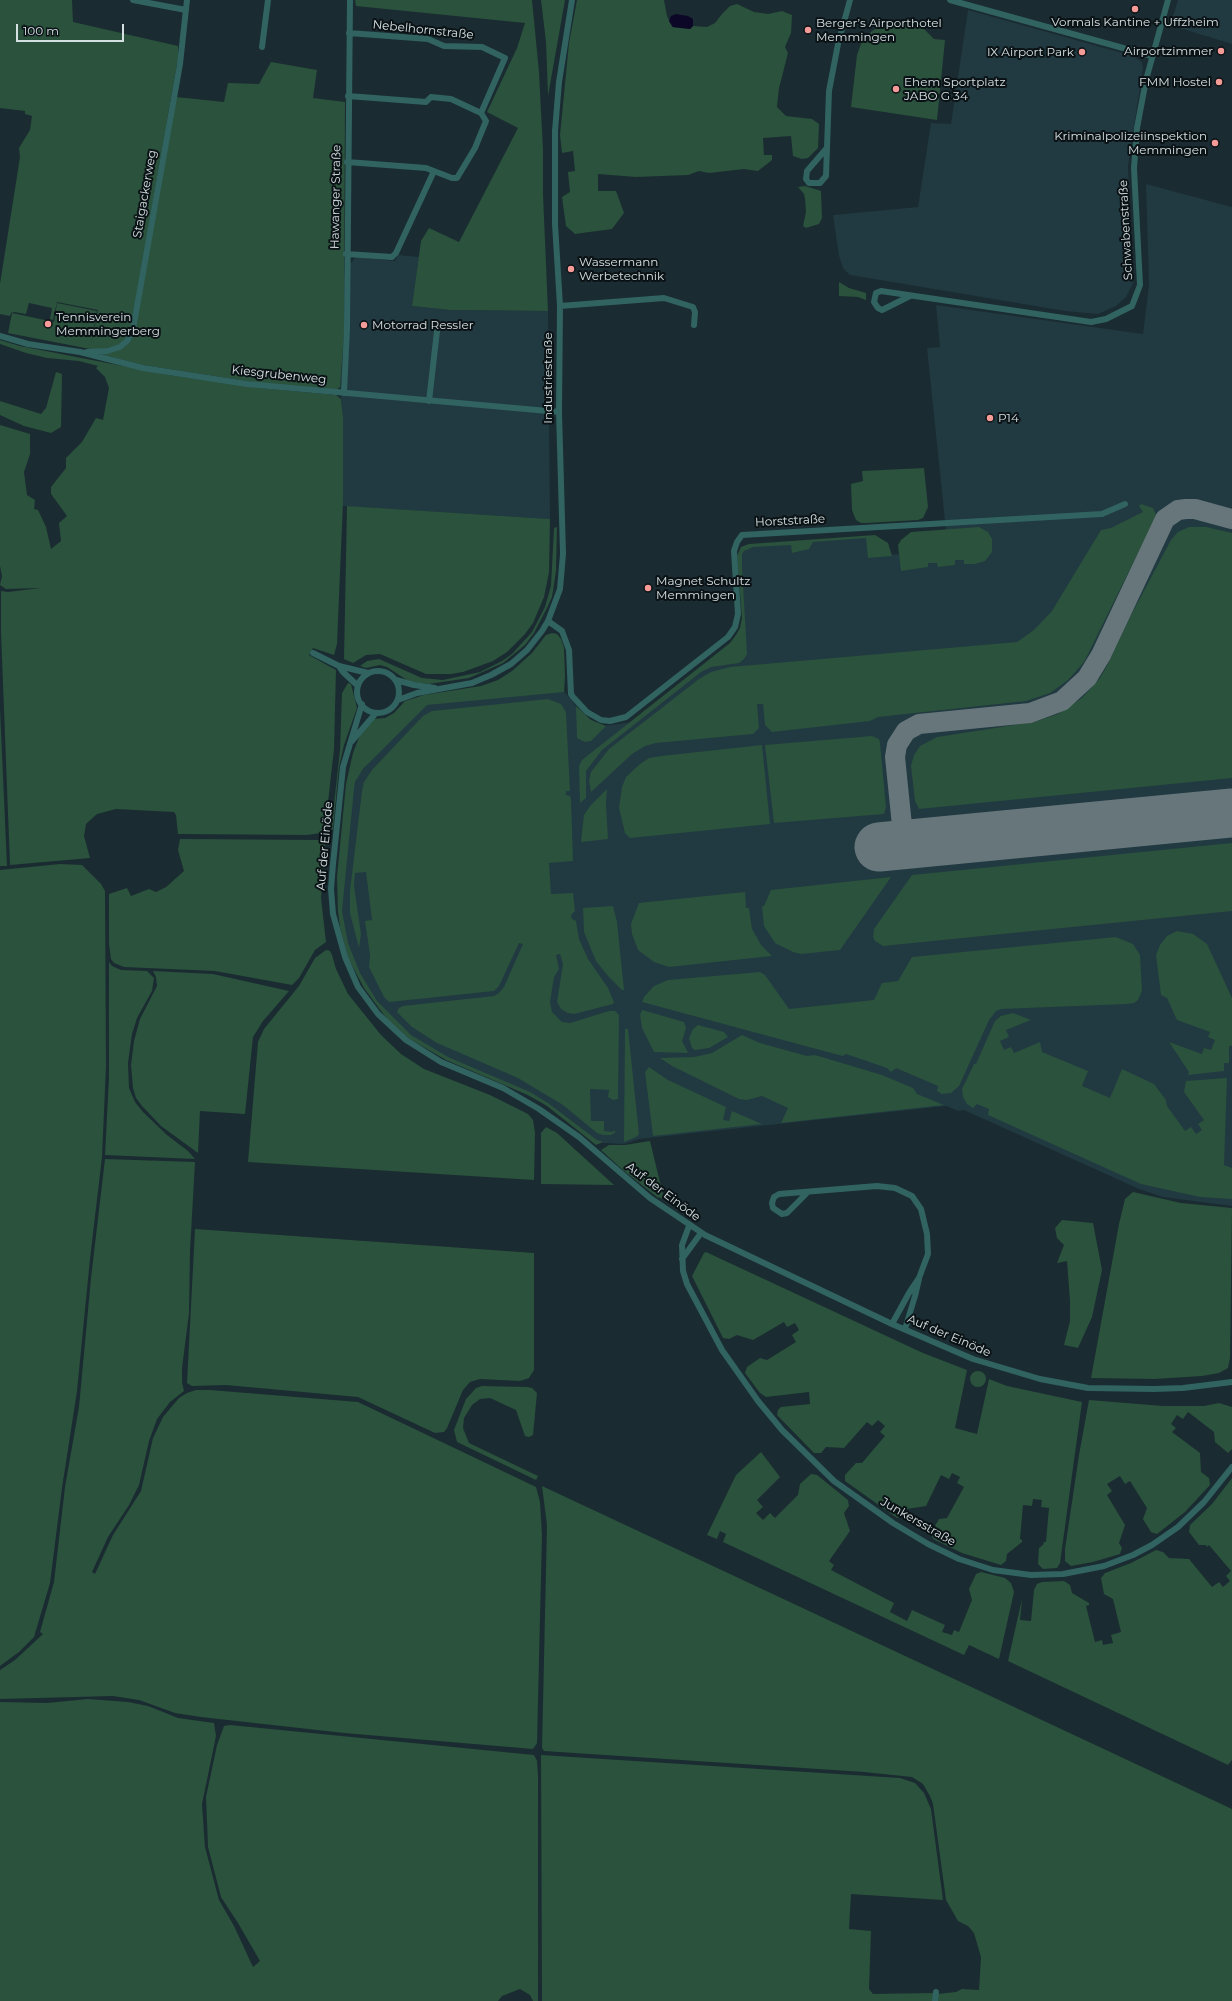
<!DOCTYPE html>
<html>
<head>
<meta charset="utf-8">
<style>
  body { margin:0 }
  #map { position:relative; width:1232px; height:2001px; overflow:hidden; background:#1a2b31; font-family:Montserrat,sans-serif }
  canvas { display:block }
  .scale { position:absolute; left:16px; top:24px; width:108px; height:18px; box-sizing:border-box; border:2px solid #d5e0e3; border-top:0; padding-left:5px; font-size:12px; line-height:14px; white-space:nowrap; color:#d5e0e3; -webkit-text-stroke:3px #0b1215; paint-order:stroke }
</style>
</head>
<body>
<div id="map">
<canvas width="1232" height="2001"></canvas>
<div class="scale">100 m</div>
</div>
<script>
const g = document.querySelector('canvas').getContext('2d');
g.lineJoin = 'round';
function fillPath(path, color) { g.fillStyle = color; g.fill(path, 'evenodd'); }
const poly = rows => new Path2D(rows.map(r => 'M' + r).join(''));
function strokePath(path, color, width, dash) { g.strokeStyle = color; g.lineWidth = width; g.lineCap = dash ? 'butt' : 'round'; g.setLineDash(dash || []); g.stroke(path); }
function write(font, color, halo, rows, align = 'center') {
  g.font = font + ' Montserrat,sans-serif'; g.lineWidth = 4; g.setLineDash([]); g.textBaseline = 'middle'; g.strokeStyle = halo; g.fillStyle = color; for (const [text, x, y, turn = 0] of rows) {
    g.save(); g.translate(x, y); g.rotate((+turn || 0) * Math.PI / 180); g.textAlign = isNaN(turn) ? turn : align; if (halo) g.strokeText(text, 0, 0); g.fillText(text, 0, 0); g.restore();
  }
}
const built = poly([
  [1178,0,1232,0,1232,44,1170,25],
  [968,10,1133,56,1142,62,1143,68,1128,166,1133,283,1126,297,1116,306,1098,314,1065,311,850,275,843,268,839,256,833,215,918,207,931,123,951,124],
  [1146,184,1232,207,1232,1206,1163,1197,1139,1189,964,1110,958,1111,946,1106,639,1139,624,1144,603,1143,596,1141,548,1105,435,1052,410,1036,376,1002,367,987,351,957,343,929,340,899,353,788,358,775,421,706,436,700,563,690,581,712,588,718,604,726,632,722,733,642,744,625,739,554,746,546,869,536,872,556,901,554,946,531,927,348,940,347,936,305,1143,334,1149,285],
  [398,255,419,257,412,306,450,310,548,311,550,519,342,506,343,417,340,387,344,334,344,276,348,276,349,265,356,257,395,261]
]);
const green = poly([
  [0,0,72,0,73,22,178,46,178,58,130,332,126,340,119,345,102,349,90,349,8,333,12,313,54,322,57,303,97,311,91,345,98,310,57,302,53,320,50,319,52,308,29,303,26,314,14,312,11,313,10,316,0,314,0,284,20,157,19,148,30,130,32,116,25,114,25,111,0,108],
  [355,0,532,0,539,72,543,150,543,194,548,311,450,310,412,306,421,241,429,228,459,242,518,128,487,112,517,48,525,23,356,6],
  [541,0,565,0,548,96,546,42],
  [577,0,664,0,667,16,672,27,690,29,693,26,707,27,715,23,722,14,730,6,737,4,754,12,768,14,782,11,792,15,791,33,785,47,788,53,779,88,777,107,786,116,812,119,819,124,818,148,808,158,802,159,793,156,791,136,763,138,764,155,772,155,772,160,758,171,744,169,709,173,699,171,688,175,636,177,598,174,598,191,616,191,624,213,612,229,575,234,566,226,562,197,570,192,568,172,575,171,573,151,562,153,560,135,569,43],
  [896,21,910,23,923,28,934,39,945,40,937,120,851,107,857,55,862,41,872,31,883,25],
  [271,62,317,70,313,98,345,102,344,334,340,387,336,390,260,383,143,365,100,354,122,349,131,341,176,97,224,102,228,83,259,84],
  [805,186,821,191,822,218,819,224,806,228,803,226,806,212,805,199,804,194,798,187],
  [839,282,849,288,866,293,866,300,858,297,839,296],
  [0,340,20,346,169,375,260,388,336,395,341,399,343,417,343,502,337,644,334,655,313,648,309,655,336,670,334,749,326,820,324,831,321,833,307,835,181,834,178,834,176,815,174,812,116,809,97,814,86,824,84,836,90,858,10,865,1,632,1,591,8,592,40,588,6,589,0,585,2,576,0,566,0,425,30,434,30,454,24,472,27,495,35,500,34,509,38,510,46,527,51,549,61,541,59,523,67,516,51,494,51,487,66,468,66,458,82,442,96,418,103,420,109,388,105,377,96,368,98,366,79,361,47,358,26,353,0,344],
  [56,372,62,374,61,427,51,433,24,426,0,415,0,401,41,414,46,408],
  [924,468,928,507,923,518,918,520,867,523,861,523,856,520,852,510,851,484,863,481,862,471],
  [1141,504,1153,508,1156,515,1144,541,1084,662,1068,680,1050,693,1026,701,878,717,870,721,772,732,765,725,763,704,757,704,759,728,753,734,656,743,645,746,632,754,591,792,589,781,591,772,609,749,699,679,711,672,730,667,1017,642,1034,630,1052,611,1101,530,1111,528,1143,512,1139,506],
  [347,506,550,519,549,572,544,597,533,623,525,634,507,652,493,661,463,672,451,674,426,674,380,654,366,655,353,663,344,659],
  [557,527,556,571,552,597,547,608,534,633,525,645,503,663,469,678,429,684,410,682,387,667,380,665,366,668,360,666,367,661,379,659,422,678,443,680,480,672,502,661,512,654,532,632,545,607,551,586,554,528],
  [979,527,988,532,992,539,992,552,985,561,975,564,964,564,964,560,955,560,955,565,938,567,937,563,928,563,928,567,901,571,898,545,901,540,911,532],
  [1189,527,1206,527,1232,533,1232,778,919,809,915,801,911,766,914,755,920,746,937,737,1034,722,1058,714,1082,698,1100,678,1107,666,1129,619,1171,540,1178,532],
  [875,535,888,543,892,556,868,558,866,538,813,542,809,549,792,553,791,545,753,547,744,551,742,554,742,567,747,654,744,659,739,663,711,667,701,672,602,750,586,771,586,798,580,803,579,766,582,760,730,643,736,635,740,628,742,618,737,556,741,547,749,544],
  [552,633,557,634,561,639,564,648,565,676,564,692,427,705,363,769,355,782,354,789,342,911,348,943,360,973,377,1001,411,1035,448,1057,530,1092,548,1103,597,1140,603,1142,596,1145,547,1106,528,1095,446,1060,408,1038,387,1019,364,988,348,958,340,928,338,911,337,877,346,784,353,753,360,735,374,719,385,718,394,713,405,701,424,695,481,686,498,680,512,671,532,653,546,635],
  [348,683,351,684,357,708,344,745,339,767,333,829,331,831,340,750,342,693],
  [548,699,561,704,566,712,570,791,566,791,566,795,570,796,571,799,573,861,549,863,551,894,573,893,575,911,571,915,572,919,576,921,579,939,588,959,608,988,614,1002,613,1004,574,1014,568,1013,561,1009,557,1002,563,964,560,954,556,955,559,969,554,977,550,1002,552,1012,562,1022,570,1023,609,1011,615,1011,619,1015,618,1099,613,1100,608,1097,609,1090,590,1089,591,1121,604,1121,604,1131,613,1132,613,1130,616,1132,611,1135,603,1135,597,1133,563,1105,518,1078,437,1043,412,1027,397,1012,399,1008,403,1006,494,996,499,993,504,987,523,944,519,943,499,986,494,991,389,1002,384,997,369,967,370,955,365,921,372,920,366,872,355,873,354,886,361,934,359,948,350,913,350,891,362,791,364,782,372,770,423,716,432,711],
  [576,706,591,720,606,726,591,741,585,742,577,738],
  [0,708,7,866,0,866],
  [872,736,879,739,880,743,886,807,884,814,774,823,765,745],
  [762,745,770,824,630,838,625,833,619,808,622,787,626,777,640,764,649,758,661,756],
  [607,789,606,803,608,839,581,842,584,815,590,806],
  [180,839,323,840,325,844,321,898,326,942,315,950,299,978,292,985,215,971,124,967,114,963,111,959,109,944,109,894,127,888,131,896,149,889,156,892,166,887,184,871,178,850],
  [1232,843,1232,911,883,946,875,941,873,937,874,929,912,875],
  [60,864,82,865,101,884,105,891,106,1066,102,1157,90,1259,77,1391,62,1488,50,1583,34,1637,19,1652,0,1666,0,870],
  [891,877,840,950,801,954,793,952,775,943,764,926,762,906,764,906,771,890],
  [745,892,746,908,749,908,752,929,761,945,772,956,669,967,654,962,638,950,632,934,631,924,639,903],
  [613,906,617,922,624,990,622,990,608,976,596,961,584,932,583,908],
  [1177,931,1193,934,1207,944,1232,998,1232,1046,1229,1046,1229,1063,1224,1063,1224,1071,1188,1075,1189,1072,1169,1042,1202,1054,1204,1048,1211,1050,1215,1040,1208,1037,1210,1032,1177,1020,1167,998,1161,995,1156,955,1160,945,1167,936],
  [1116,937,1133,944,1140,955,1142,991,1138,1000,1134,1003,1127,1004,1001,1009,996,1011,989,1020,959,1086,951,1093,942,1094,937,1091,938,1086,896,1068,891,1072,887,1068,846,1054,843,1056,835,1054,642,1002,644,997,654,986,668,980,760,972,765,975,789,1009,874,1000,882,983,898,981,912,957],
  [326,950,330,951,332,955,336,969,348,994,381,1035,401,1054,424,1069,490,1095,528,1114,533,1120,535,1133,534,1180,248,1162,258,1042,264,1029,299,986,315,958],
  [109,962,112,966,121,970,147,971,154,978,152,991,137,1018,132,1034,128,1063,129,1088,135,1102,143,1112,167,1135,188,1151,195,1159,105,1155,109,1078],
  [153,971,213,974,289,991,263,1021,253,1037,245,1114,200,1111,198,1153,161,1126,142,1106,136,1098,133,1088,131,1065,134,1041,140,1019,157,986,156,977],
  [642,1010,684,1022,686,1028,682,1041,688,1053,654,1052,642,1028,640,1015],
  [1013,1013,1031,1020,1006,1030,1009,1037,1000,1041,1004,1050,1011,1047,1014,1053,1040,1042,1042,1052,1088,1071,1082,1086,1110,1098,1122,1069,1154,1084,1166,1100,1167,1106,1185,1131,1191,1127,1196,1134,1202,1130,1198,1124,1204,1120,1184,1092,1186,1081,1227,1078,1224,1165,1232,1168,1232,1199,1200,1197,1141,1184,988,1115,989,1109,977,1104,973,1108,967,1104,963,1097,962,1089,974,1064,976,1064,995,1021,1001,1016],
  [698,1025,724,1032,728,1037,709,1048,695,1050,692,1048,689,1038,693,1029],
  [625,1029,628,1029,639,1134,636,1137,624,1142],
  [742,1035,760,1043,807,1056,815,1055,882,1075,913,1088,917,1094,944,1105,781,1123,788,1108,762,1096,747,1100,739,1099,672,1066,660,1058,694,1057,712,1053],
  [649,1067,668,1080,726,1107,723,1120,729,1121,732,1111,762,1124,653,1136,645,1072],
  [546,1127,557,1133,614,1185,541,1184,541,1133],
  [650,1141,664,1199,657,1197,624,1171,601,1150,609,1145,625,1145],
  [105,1159,195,1162,190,1251,189,1313,182,1368,182,1382,184,1391,170,1402,157,1419,149,1441,139,1485,129,1505,108,1537,92,1572,95,1574,113,1535,141,1491,153,1438,163,1417,179,1398,187,1393,196,1390,210,1390,358,1402,536,1487,540,1502,542,1535,537,1743,533,1749,344,1733,201,1717,175,1713,139,1700,113,1696,0,1699,0,1670,15,1660,43,1634,40,1632,54,1582,65,1487,79,1407,91,1278],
  [1133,1192,1181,1203,1232,1208,1230,1358,1228,1368,1219,1373,1202,1376,1154,1379,1091,1378,1119,1224,1125,1199],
  [1062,1220,1093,1223,1102,1270,1092,1317,1078,1348,1064,1345,1070,1321,1070,1301,1067,1261,1057,1263,1064,1245,1057,1238,1055,1228],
  [195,1229,534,1253,534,1370,529,1378,520,1381,480,1379,470,1382,463,1390,447,1428,444,1432,435,1433,358,1397,226,1385,192,1386,187,1383],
  [706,1252,923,1353,967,1370,955,1428,977,1434,989,1379,1007,1386,1082,1402,1060,1563,1057,1568,1043,1569,1038,1564,1039,1548,1043,1545,1044,1542,1046,1542,1049,1508,1041,1507,1042,1500,1033,1499,1032,1506,1023,1505,1020,1539,1022,1540,1022,1542,1007,1554,1006,1561,1001,1565,962,1553,933,1539,931,1533,939,1519,947,1518,964,1487,957,1483,960,1477,952,1473,949,1479,941,1475,926,1506,907,1509,903,1516,897,1518,845,1481,845,1475,856,1463,862,1463,885,1436,880,1432,885,1426,878,1420,872,1426,867,1422,844,1448,826,1447,821,1453,814,1453,777,1415,778,1410,781,1407,810,1404,809,1392,766,1397,760,1393,745,1373,747,1367,760,1358,767,1360,796,1342,792,1335,799,1330,795,1323,787,1327,784,1322,753,1340,737,1335,729,1339,723,1338,692,1276,704,1253],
  '970 1379a8 8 0 1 1 16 0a8 8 0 1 1-16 0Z',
  [482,1386,527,1387,532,1388,537,1393,533,1435,529,1437,525,1436,516,1410,490,1398,480,1399,472,1405,464,1418,463,1428,469,1443,538,1476,536,1480,457,1442,454,1430,466,1399,476,1388],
  [1089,1400,1163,1406,1204,1406,1219,1403,1232,1407,1232,1449,1228,1453,1215,1442,1214,1432,1188,1412,1183,1419,1177,1415,1171,1424,1176,1428,1172,1432,1200,1453,1201,1472,1209,1478,1210,1485,1185,1512,1157,1534,1151,1532,1143,1519,1147,1508,1130,1481,1125,1484,1120,1476,1107,1484,1112,1491,1107,1495,1125,1525,1119,1543,1122,1548,1120,1554,1093,1562,1071,1566,1065,1561,1065,1549,1079,1455],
  [761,1452,780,1477,757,1500,763,1507,756,1513,763,1520,770,1513,775,1518,798,1495,800,1484,811,1474,817,1475,848,1500,849,1506,844,1513,850,1531,829,1561,834,1565,831,1570,894,1603,890,1612,907,1621,912,1610,945,1625,942,1632,952,1635,954,1630,959,1632,972,1600,969,1589,976,1574,981,1572,1005,1578,1011,1583,1014,1592,999,1659,969,1645,964,1655,723,1542,726,1534,720,1531,717,1539,707,1535,736,1475],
  [1232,1478,1232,1760,1228,1765,1008,1661,1022,1599,1020,1620,1031,1621,1034,1590,1037,1584,1042,1582,1064,1581,1070,1585,1072,1593,1089,1603,1089,1605,1086,1606,1095,1642,1102,1640,1103,1645,1113,1643,1111,1635,1121,1632,1113,1599,1104,1594,1101,1578,1105,1573,1131,1563,1156,1550,1163,1552,1169,1558,1189,1559,1212,1587,1219,1582,1223,1587,1230,1581,1226,1576,1231,1571,1209,1545,1207,1547,1206,1545,1199,1545,1189,1532,1190,1525,1212,1504],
  [542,1486,1232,1809,1232,2001,937,2001,938,1994,956,1992,962,1989,979,1990,981,1957,974,1933,968,1926,958,1921,946,1900,933,1804,930,1796,923,1784,912,1777,864,1772,544,1751,542,1748,547,1525],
  [88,1699,128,1702,148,1706,178,1718,214,1723,216,1736,202,1804,205,1847,219,1900,234,1926,253,1967,260,1961,238,1923,221,1897,208,1847,206,1797,217,1745,224,1726,230,1725,534,1755,537,1761,538,1776,538,2001,533,2001,530,1995,520,1989,502,1996,498,2001,0,2001,0,1702,47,1703],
  [541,1755,900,1778,915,1783,924,1793,931,1809,943,1900,851,1894,849,1929,871,1931,869,1989,873,1994,935,1993,934,2001,542,2001]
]);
const water = poly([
  [676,14,688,16,693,19,693,26,690,29,673,27,669,21,671,16]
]);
const taxiway = poly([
  [904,845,895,757,897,745,906,731,919,724,1030,713,1062,701,1087,678,1101,655,1165,519,1178,510,1186,509,1195,509,1232,519]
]);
const runway = poly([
  [879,847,1232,813]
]);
const minor = poly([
  [133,0,186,10],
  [950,0,1152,56],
  [349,33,428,39,444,46,482,47,505,58,481,113],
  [262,47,268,0],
  [826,149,807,171,806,179,809,183,820,183,826,176,829,91,838,44,850,0],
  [347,162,426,168,452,178,457,178,475,148,486,121,481,113,451,99,431,97,426,102,348,96],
  [346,254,392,257,396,253,434,171],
  [910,296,882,310,878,308,874,302,876,293,881,291,1091,322,1106,319,1132,306,1140,285,1134,168,1137,128,1146,80,1168,0],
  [560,306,664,298,693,307,695,312,694,325],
  [0,336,28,344,80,352,143,368,247,384,559,412],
  [87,352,107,351,120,347,128,340,133,329,180,64,187,0],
  [344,393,347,328,350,0],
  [429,401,437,331],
  [548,621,562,631,569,650,571,694,573,697,587,712,601,720,610,721,626,717,728,637,735,627,738,614,734,551,737,542,742,535,1102,514,1125,504],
  [313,653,339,666,368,673],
  [339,666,343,672,358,686],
  '357 692a21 21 0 1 1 42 0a21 21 0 1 1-42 0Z',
  [396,680,414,685,435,688],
  [398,700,417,693,472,683,491,675,511,664,527,650,542,631,548,621,560,589,563,554,559,412,560,306,555,224,555,131,559,82,572,0],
  [362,704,343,767,333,864,331,889,333,914,345,957,358,987,378,1014,406,1040,441,1062,503,1088,539,1109,579,1137,650,1198,705,1235,892,1324,973,1359,1040,1379,1088,1388,1154,1389,1183,1388,1232,1382],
  [352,741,376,713],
  [807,1193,787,1213,782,1214,773,1208,772,1203,774,1197,779,1194,877,1186,895,1188,912,1196,921,1209,927,1234,928,1254,919,1278,909,1293,892,1324],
  [689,1226,682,1245,683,1271,687,1284,722,1350,758,1401,782,1430,834,1481,893,1523,928,1544,959,1559,993,1570,1031,1575,1063,1574,1104,1566,1133,1555,1152,1545,1178,1527,1204,1502,1232,1467],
  [682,1259,701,1233],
  [905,1329,915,1296,919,1279],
  [935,2001,936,1992]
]);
const markers = [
  [1135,9,4,"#f59b98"],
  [808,30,4,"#f59b98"],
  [1221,51,4,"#f59b98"],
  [1082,52,4,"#f59b98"],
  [1219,82,4,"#f59b98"],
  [896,89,4,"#f59b98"],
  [1215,143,4,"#f59b98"],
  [571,269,4,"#f59b98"],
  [48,324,4,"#f59b98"],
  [364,325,4,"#f59b98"],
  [990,418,4,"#f59b98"],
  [648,588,4,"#f59b98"]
];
const poiNames = [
  ["Vormals Kantine + Uffzheim",1135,22,"center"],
  ["Berger’s Airporthotel",816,23],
  ["Memmingen",816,37],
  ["Airportzimmer",1213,51,"right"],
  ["IX Airport Park",1074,52,"right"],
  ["Ehem Sportplatz",904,82],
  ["JABO G 34",904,96],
  ["FMM Hostel",1211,82,"right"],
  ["Kriminalpolizeiinspektion",1207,136,"right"],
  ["Memmingen",1207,150,"right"],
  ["Wassermann",579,262],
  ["Werbetechnik",579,276],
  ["Tennisverein",56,317],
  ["Memmingerberg",56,331],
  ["Motorrad Ressler",372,325],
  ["P14",998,418],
  ["Magnet Schultz",656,581],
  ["Memmingen",656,595]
];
const streetNames = [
  ["Nebelhornstraße",423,30,6],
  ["Staigackerweg",145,194,-80],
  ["Hawanger Straße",336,197,-89],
  ["Schwabenstraße",1126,230,-93],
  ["Kiesgrubenweg",279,375,6],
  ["Industriestraße",548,378,-90],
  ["Horststraße",790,521,-3],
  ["Auf der Einöde",325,846,-85],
  ["Auf der Einöde",663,1192,37],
  ["Auf der Einöde",949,1336,23],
  ["Junkersstraße",918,1522,30]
];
fillPath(built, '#213941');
fillPath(green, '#2a523c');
fillPath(water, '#0d0727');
strokePath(taxiway, '#67767a', 20);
strokePath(runway, '#67767a', 49);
strokePath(minor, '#316360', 6);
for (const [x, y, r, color] of markers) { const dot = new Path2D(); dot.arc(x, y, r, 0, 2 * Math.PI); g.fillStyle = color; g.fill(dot); strokePath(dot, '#0b1215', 1.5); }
write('12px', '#d5e0e3', '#0b1215', poiNames, 'left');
write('12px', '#d5e0e3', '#0b1215', streetNames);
</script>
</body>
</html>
